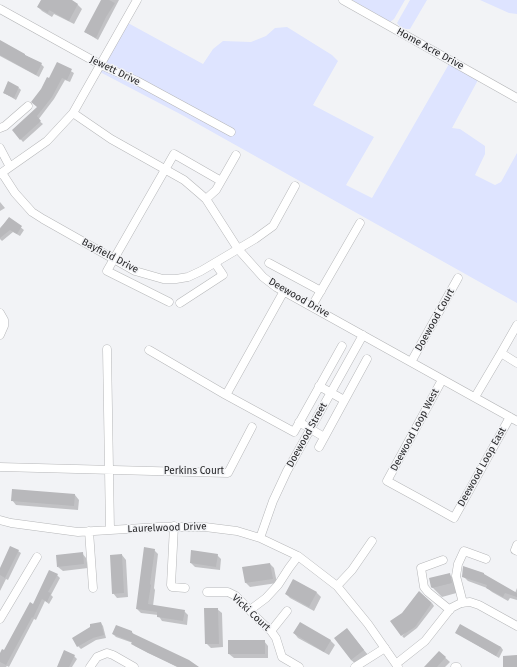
<!DOCTYPE html>
<html>
<head>
<meta charset="utf-8">
<style>
  body { margin:0 }
  canvas { display:block; background:#f2f3f6 }
</style>
</head>
<body>
<canvas width="517" height="667"></canvas>
<script>
const g = document.querySelector('canvas').getContext('2d');
g.lineJoin = 'round';
function fillPath(path, color) { g.fillStyle = color; g.fill(path, 'evenodd'); }
const poly = rows => new Path2D(rows.map(r => 'M' + r).join(''));
function strokePath(path, color, width, dash) { g.strokeStyle = color; g.lineWidth = width; g.lineCap = dash ? 'butt' : 'round'; g.setLineDash(dash || []); g.stroke(path); }
function write(font, color, halo, rows, align = 'center') {
  g.font = font + ' "Fira Sans",sans-serif'; g.lineWidth = 3; g.setLineDash([]); g.textBaseline = 'middle'; g.strokeStyle = halo; g.fillStyle = color; for (const [text, x, y, turn = 0] of rows) {
    g.save(); g.translate(x, y); g.rotate((+turn || 0) * Math.PI / 180); g.textAlign = isNaN(turn) ? turn : align; if (halo) g.strokeText(text, 0, 0); g.fillText(text, 0, 0); g.restore();
  }
}
const green = poly([
  [352,0,405,0,394,19,390,22],
  [410,0,427,0,410,29,402,29,397,23],
  [480,0,517,0,517,14,509,13],
  [128,23,203,64,213,49,223,41,251,42,266,36,275,28,287,27,332,55,338,61,313,105,374,137,346,185,372,198,449,64,478,80,452,128,460,129,485,146,485,154,475,175,495,185,501,182,517,153,517,303,182,115,100,72]
]);
const shadow = poly([
  [42,0,69,0,78,5,82,9,74,24,54,14,52,17,42,11,38,7],
  [102,0,119,0,98,40,85,32],
  [0,41,41,64,44,67,39,77,0,56],
  [57,63,74,73,70,82,65,80,54,99,38,120,43,124,23,142,13,130,38,107],
  [19,88,21,90,16,100,4,93],
  [0,202,5,208,0,211],
  [9,218,24,230,20,236,13,232,2,241,0,239,0,228],
  [75,495,79,500,78,510,16,505,12,500],
  [154,550,158,554,154,588,155,590,153,606,184,611,188,615,187,625,162,621,158,615,141,613,137,609],
  [18,551,21,553,8,580,6,579,0,591,0,570],
  [82,553,86,558,88,568,63,571,58,567],
  [122,555,126,560,128,597,117,598,113,593],
  [217,555,221,559,220,570,195,567,191,563],
  [270,564,274,568,277,583,250,587,246,583,244,568],
  [449,574,458,583,460,592,442,597,433,588,430,579],
  [57,575,60,578,51,595,53,597,49,604,45,601,36,620,34,619,9,667,7,666,6,667,0,667,0,655,4,651,34,605],
  [463,576,515,593,517,588,517,600,510,598,508,601,492,592,487,588,468,581],
  [294,580,317,593,321,597,314,611,290,598,286,594],
  [432,603,434,606,417,628,404,638,402,636],
  [217,609,222,613,223,647,211,648,206,643],
  [101,623,103,626,106,638,96,640,81,649,78,646,91,628],
  [347,629,368,655,356,664,351,660],
  [132,632,134,635,197,667,177,667,135,646,133,643,116,637,113,634],
  [294,633,330,640,335,645,329,655,298,638],
  [457,633,501,647,503,650,499,658],
  [264,641,268,646,268,658,234,658,229,654],
  [439,652,450,662,445,667,425,667],
  [74,656,77,659,72,667,58,667]
]);
const building = poly([
  [41,0,72,0,78,4,69,21,49,10,48,13,37,7],
  [101,0,109,0,115,3,106,17,96,38,84,32],
  [0,40,25,54,25,55,42,63,36,75,0,55],
  [57,62,72,69,67,80,62,78,52,97,37,116,41,121,20,140,12,130,37,107,31,102,41,89,47,77,49,78],
  [8,81,19,87,14,98,3,93],
  [9,217,22,226,17,234,10,230,0,238,0,229],
  [12,489,75,494,74,506,11,501],
  [10,546,19,550,5,578,0,575,0,568],
  [144,547,155,549,150,584,151,585,148,604,185,610,183,621,157,617,157,612,136,609],
  [191,550,218,554,216,567,190,563],
  [83,552,84,564,57,567,56,555],
  [122,554,124,593,112,594,110,555],
  [270,563,273,579,245,583,242,567],
  [463,566,484,573,484,574,517,593,517,597,505,593,503,597,486,588,487,585,462,577],
  [49,570,58,574,48,592,51,593,47,602,42,599,33,618,32,617,6,665,0,662,0,653,2,649,4,650,30,602,33,604],
  [450,573,452,583,432,588,431,587,429,578],
  [293,579,317,592,309,607,285,594],
  [419,591,432,603,415,627,401,636,390,621,402,613],
  [204,608,218,608,219,644,205,644],
  [101,622,104,635,93,638,77,647,72,638,90,627,90,624],
  [300,622,331,640,324,652,293,633],
  [460,624,501,647,496,656,455,633],
  [116,625,132,631,132,633,189,660,199,667,178,667,148,653,131,644,132,642,112,634],
  [347,628,364,650,351,660,334,638],
  [228,640,265,640,265,654,228,654],
  [64,650,75,655,69,667,57,667],
  [439,651,446,657,437,667,424,667],
  [517,655,517,667,503,667,503,656]
]);
const minor = poly([
  [343,0,517,98],
  [0,9,101,65,137,81,231,132],
  [73,113,111,139,184,180,198,192,206,199,238,249,263,277,276,287,517,421],
  [0,128,5,126,28,106],
  [0,148,10,167],
  [2,173,15,193,32,212,43,219,135,271,163,279,176,279,188,277,201,271,255,239,273,226,295,186],
  [0,174,47,141,73,113,137,0],
  [206,199,216,190,236,155],
  [269,263,321,291],
  [169,302,107,271,174,154,221,181],
  [180,303,223,275,215,263],
  [312,306,360,223],
  [0,313,4,320,4,326,0,335],
  [107,349,110,530],
  [149,350,226,395,294,432,342,346],
  [501,353,517,325],
  [411,362,458,278],
  [442,380,387,481,420,499,454,518,510,417],
  [319,386,344,400],
  [226,395,284,291],
  [475,397,501,353,517,363],
  [299,422,324,437],
  [319,447,367,359],
  [0,467,228,473,252,427],
  [0,520,11,523,78,532,159,527,205,527,237,531,260,538,298,556,337,586,368,624,398,667],
  [174,526,171,585,172,587,185,588],
  [89,531,93,588],
  [260,538,273,501,287,471,363,335],
  [517,545,515,550,517,551],
  [443,560,421,568,424,587,428,592,450,610],
  [337,586,352,570,372,541],
  [207,592,228,592,236,596,260,621,271,631,276,638,282,657,299,667],
  [463,603,456,576,458,564,464,551,486,559],
  [250,610,266,598,278,585,289,568,298,556],
  [0,619,37,557],
  [271,631,287,611],
  [396,664,425,641,451,608,461,603,470,602,479,605,517,626],
  [90,667,97,657,107,653,113,655,134,667],
  [355,667,385,648],
  [455,667,457,667]
]);
const streetNames = [
  ["Home Acre Drive",430,49,29],
  ["Jewett Drive",115,71,26],
  ["Bayfield Drive",110,256,28],
  ["Deewood Drive",299,298,30],
  ["Doewood Court",435,320,-61],
  ["Deewood Loop West",415,430,-62],
  ["Doewood Street",307,435,-61],
  ["Deewood Loop East",482,467,-61],
  ["Perkins Court",194,471],
  ["Laurelwood Drive",167,528,-2],
  ["Vicki Court",251,613,43]
];
fillPath(green, '#dee4ff');
fillPath(shadow, '#0003');
fillPath(building, '#b8b8bb');
strokePath(minor, '#b6b7b9', 9);
strokePath(minor, '#fff', 8);
write('10px', '#262628', '#f2f3f6', streetNames);
</script>
</body>
</html>
